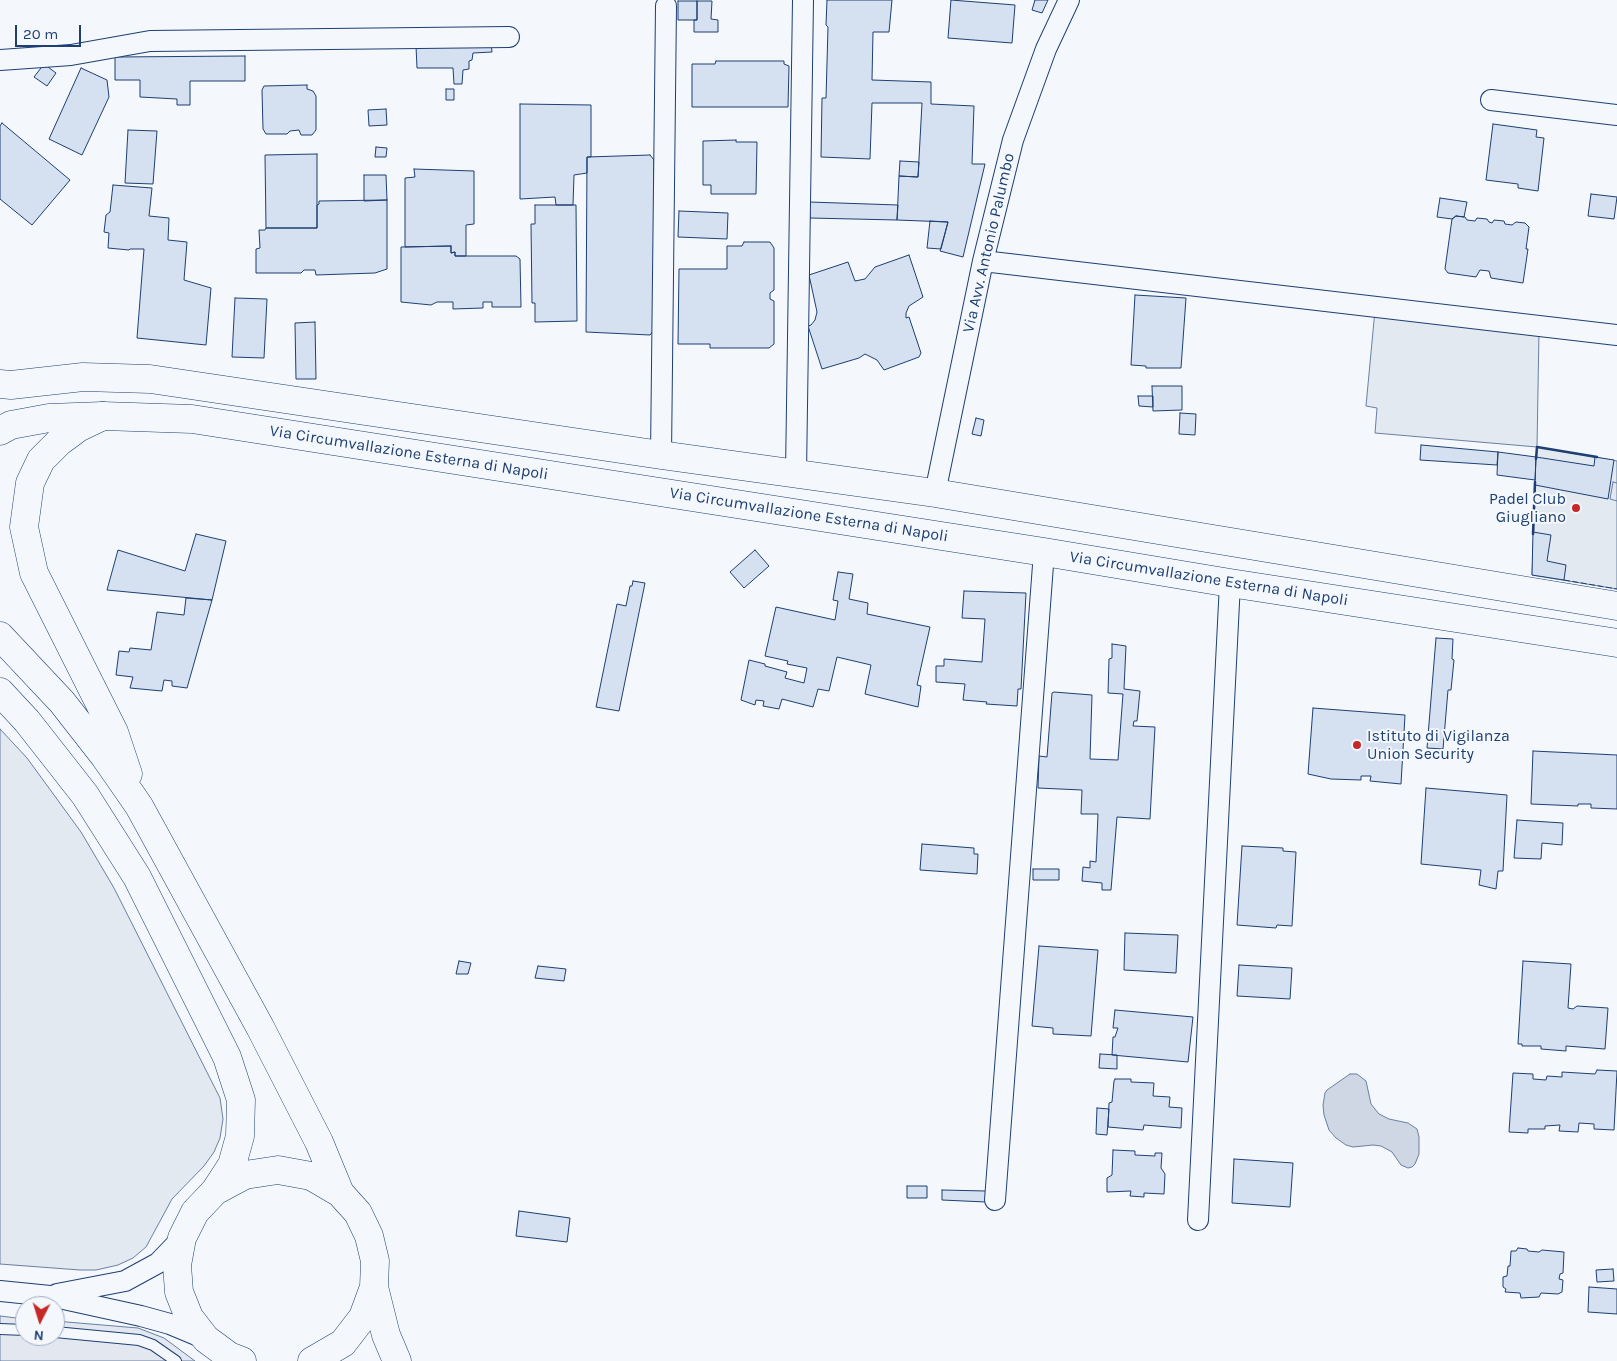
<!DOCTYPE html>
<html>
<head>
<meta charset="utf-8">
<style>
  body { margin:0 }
  #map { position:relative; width:1617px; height:1361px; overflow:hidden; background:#f4f7fb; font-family:Karla,sans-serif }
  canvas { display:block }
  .north { position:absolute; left:15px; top:1296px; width:50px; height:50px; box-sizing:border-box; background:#f4f7fb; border:1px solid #9eadc5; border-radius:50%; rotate:185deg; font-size:14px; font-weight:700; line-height:20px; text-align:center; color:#1d3f73 }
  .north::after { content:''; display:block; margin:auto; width:18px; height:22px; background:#c62828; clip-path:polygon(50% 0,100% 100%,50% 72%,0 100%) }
  .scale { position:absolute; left:15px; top:25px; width:66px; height:22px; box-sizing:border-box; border:2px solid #1d3f73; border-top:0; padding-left:6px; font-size:15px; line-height:18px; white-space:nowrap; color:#1d3f73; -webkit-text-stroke:4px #f4f7fb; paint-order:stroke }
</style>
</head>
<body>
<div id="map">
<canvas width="1617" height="1361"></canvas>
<div class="north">N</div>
<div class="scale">20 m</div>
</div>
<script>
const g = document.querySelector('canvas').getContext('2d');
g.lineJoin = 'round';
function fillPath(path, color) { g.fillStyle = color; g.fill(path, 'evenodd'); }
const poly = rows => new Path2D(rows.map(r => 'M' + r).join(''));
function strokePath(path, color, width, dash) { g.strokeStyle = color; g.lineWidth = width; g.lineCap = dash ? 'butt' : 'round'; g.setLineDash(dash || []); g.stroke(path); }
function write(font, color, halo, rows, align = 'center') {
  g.font = font + ' Karla,sans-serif'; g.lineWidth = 4; g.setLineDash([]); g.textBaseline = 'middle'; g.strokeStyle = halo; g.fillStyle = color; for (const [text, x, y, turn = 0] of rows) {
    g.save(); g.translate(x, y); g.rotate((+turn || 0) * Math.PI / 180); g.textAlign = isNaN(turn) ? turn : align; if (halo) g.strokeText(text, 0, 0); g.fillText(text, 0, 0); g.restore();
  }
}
const green = poly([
  [1375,310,1539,331,1537,447,1617,461,1617,589,1532,575,1537,447,1375,433,1377,408,1366,406,1375,310],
  [0,729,27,758,81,832,114,888,220,1098,223,1119,220,1138,214,1152,204,1166,172,1199,146,1247,133,1258,118,1265,96,1270,80,1270,0,1264,0,729]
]);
const parking = poly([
  [1613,482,1617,483,1617,501,1610,499,1613,482],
  [0,1316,25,1319,25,1336,55,1336,55,1321,138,1328,164,1338,195,1361,0,1361,0,1316]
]);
const water = poly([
  [1350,1074,1357,1074,1366,1081,1371,1104,1379,1114,1389,1119,1408,1123,1417,1129,1419,1137,1419,1154,1415,1164,1412,1167,1408,1168,1401,1165,1392,1152,1381,1146,1373,1145,1353,1147,1346,1145,1336,1138,1329,1130,1324,1115,1323,1105,1325,1093,1327,1090,1350,1074]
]);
const building = poly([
  [827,0,892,0,889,32,873,32,872,80,931,82,931,104,974,106,972,164,985,164,963,257,940,251,948,222,897,220,899,176,918,177,922,103,872,103,870,159,821,157,822,98,826,98,828,27,826,25,827,0],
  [951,0,1015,5,1012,43,948,38,951,0],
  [1035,0,1048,0,1042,13,1032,10,1035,0],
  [678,1,697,1,697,20,678,20,678,1],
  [697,1,712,1,711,19,718,20,718,32,694,32,694,20,697,20,697,1],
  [491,43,492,52,473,53,472,60,469,61,469,69,463,70,462,84,454,84,453,68,417,68,416,46,491,43],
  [245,56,245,81,190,81,190,105,177,105,177,99,140,97,140,80,115,80,115,57,245,56],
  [716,61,784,61,784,64,789,66,788,107,692,107,692,64,715,64,716,61],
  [44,64,56,73,47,86,34,77,44,64],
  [81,68,107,80,109,97,82,155,49,139,81,68],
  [307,85,307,89,313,91,316,96,316,130,312,135,301,135,299,130,290,131,287,134,266,134,263,129,262,90,264,86,307,85],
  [446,89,454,89,454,100,446,100,446,89],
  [520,104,591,105,591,157,587,157,587,173,574,175,573,205,556,205,555,197,520,199,520,104],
  [386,109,387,125,369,126,368,110,386,109],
  [2,123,70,180,32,225,0,199,0,126,2,123],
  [1493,124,1537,130,1536,137,1544,138,1538,191,1518,188,1518,184,1486,180,1493,124],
  [128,130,157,131,153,184,125,183,128,130],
  [736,140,736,142,757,142,756,194,711,194,711,185,703,185,703,141,736,140],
  [376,147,387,148,386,157,375,157,376,147],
  [317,154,317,228,266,228,265,155,317,154],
  [650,155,654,160,654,330,650,335,586,332,587,157,650,155],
  [900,161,919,162,918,177,899,176,900,161],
  [414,169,474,171,474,224,466,225,466,256,455,256,455,252,451,253,451,246,405,247,405,178,415,177,414,169],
  [364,175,386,175,387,200,364,201,364,175],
  [113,185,152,188,149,216,169,218,168,240,187,242,184,280,211,288,206,345,137,338,144,249,130,249,129,250,108,248,109,233,104,232,106,215,110,212,113,185],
  [1591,194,1617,197,1614,219,1588,216,1591,194],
  [1440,198,1467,202,1464,217,1456,216,1452,219,1437,217,1440,198],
  [387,200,387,269,375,273,316,275,315,270,304,270,301,273,256,273,256,249,260,248,259,230,265,230,266,228,317,228,317,205,319,204,319,201,387,200],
  [809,202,898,205,897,220,810,218,809,202],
  [535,205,576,205,577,321,535,322,535,303,532,303,531,224,535,224,535,205],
  [679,211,728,213,727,239,678,237,679,211],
  [1456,216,1465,217,1467,220,1475,221,1477,218,1487,219,1489,222,1492,223,1494,220,1504,221,1505,224,1512,225,1516,222,1525,223,1529,227,1526,249,1528,249,1523,283,1491,278,1489,271,1480,270,1476,277,1448,273,1445,269,1452,219,1456,216],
  [930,221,948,222,941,249,927,248,930,221],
  [744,242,770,242,774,248,774,290,770,293,770,299,774,301,774,344,769,348,710,348,710,344,678,344,679,269,727,269,727,246,742,246,744,242],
  [451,246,451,253,455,252,455,256,516,256,520,259,521,307,492,307,492,302,483,302,483,308,453,309,453,302,437,302,431,305,401,302,401,247,451,246],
  [909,255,923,297,909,306,906,313,906,318,909,317,921,353,919,357,884,370,877,360,865,354,859,358,822,369,808,326,811,325,815,320,817,312,809,275,848,262,855,281,865,279,875,267,909,255],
  [1135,295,1186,298,1181,368,1146,368,1146,366,1131,365,1135,295],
  [235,298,267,299,264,358,232,357,235,298],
  [315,322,316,379,296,379,295,323,315,322],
  [1152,386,1182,386,1182,410,1153,411,1152,386],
  [1138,396,1153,396,1153,407,1139,406,1138,396],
  [1180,413,1196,414,1195,435,1179,434,1180,413],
  [976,418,984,420,981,436,972,434,976,418],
  [1421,445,1498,452,1497,465,1420,460,1421,445],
  [1498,452,1536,457,1535,480,1497,475,1498,452],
  [1536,457,1594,466,1595,457,1614,460,1608,499,1535,485,1536,457],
  [1533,532,1551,535,1547,561,1566,565,1564,580,1532,575,1533,532],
  [196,534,226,541,212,600,107,590,118,550,185,571,196,534],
  [755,550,769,566,744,588,730,572,755,550],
  [838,572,853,574,849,599,868,603,867,614,930,627,917,685,921,686,918,707,865,694,871,665,837,657,829,691,818,689,813,707,782,699,779,709,763,706,764,701,756,700,755,705,741,700,749,660,765,664,765,666,787,672,785,678,804,683,807,668,787,664,788,661,765,656,776,607,835,620,838,601,833,600,838,572],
  [633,581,645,583,619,711,596,707,617,604,626,606,630,586,632,586,633,581],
  [964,591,1026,593,1021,689,1018,689,1017,706,986,704,987,702,963,700,965,684,936,682,936,666,944,666,944,659,982,662,985,619,962,618,964,591],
  [186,598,212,600,187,688,172,686,172,681,164,680,162,691,130,688,133,677,116,675,119,651,129,652,130,648,151,650,157,612,184,615,186,598],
  [1436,638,1453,639,1452,659,1454,660,1451,690,1448,690,1443,749,1427,748,1436,638],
  [1112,644,1126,646,1124,689,1140,691,1137,721,1134,721,1133,726,1155,727,1150,819,1117,817,1111,890,1102,890,1102,883,1082,881,1083,867,1090,868,1090,861,1096,862,1098,814,1081,814,1082,790,1038,788,1039,756,1047,757,1052,693,1054,692,1092,695,1090,759,1118,760,1123,694,1108,693,1109,659,1112,658,1112,644],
  [1313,708,1405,715,1401,784,1370,781,1371,776,1361,776,1361,780,1331,779,1308,774,1313,708],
  [1533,751,1617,755,1617,809,1591,808,1591,804,1578,804,1578,806,1531,804,1533,751],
  [1426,788,1507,795,1503,871,1498,871,1496,889,1479,885,1481,870,1421,864,1426,788],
  [1517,820,1563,823,1562,845,1542,843,1541,859,1514,858,1517,820],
  [922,844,974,848,974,854,978,854,977,874,920,870,922,844],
  [1242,846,1283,848,1283,851,1296,852,1292,926,1277,925,1276,928,1237,925,1242,846],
  [1033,869,1059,869,1059,880,1033,880,1033,869],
  [1125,933,1178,935,1176,973,1124,970,1125,933],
  [1039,946,1098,950,1091,1036,1053,1034,1053,1028,1032,1026,1039,946],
  [459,961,471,963,468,974,456,974,459,961],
  [1523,961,1571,964,1568,1008,1573,1009,1577,1006,1608,1008,1605,1049,1566,1046,1566,1051,1541,1049,1541,1046,1522,1046,1522,1044,1518,1044,1523,961],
  [1239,965,1292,968,1290,999,1237,996,1239,965],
  [538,966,566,969,564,981,535,978,538,966],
  [1115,1010,1193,1017,1188,1062,1112,1055,1113,1037,1115,1037,1118,1028,1113,1028,1115,1010],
  [1100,1054,1117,1055,1117,1069,1099,1068,1100,1054],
  [1597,1070,1617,1071,1614,1130,1594,1129,1594,1124,1579,1123,1578,1132,1559,1131,1560,1125,1545,1126,1545,1129,1528,1129,1528,1133,1509,1132,1513,1073,1533,1074,1533,1079,1546,1080,1547,1076,1562,1077,1562,1072,1595,1074,1597,1070],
  [1115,1079,1131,1079,1131,1082,1154,1083,1153,1096,1170,1097,1169,1107,1182,1108,1181,1128,1144,1125,1143,1130,1108,1127,1109,1103,1112,1102,1114,1081,1115,1079],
  [1097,1108,1109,1109,1107,1135,1096,1134,1097,1108],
  [1113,1150,1135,1151,1135,1155,1155,1156,1155,1153,1162,1153,1161,1168,1165,1174,1164,1194,1144,1193,1144,1197,1130,1196,1131,1191,1107,1192,1107,1178,1112,1175,1113,1150],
  [1234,1159,1293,1163,1290,1207,1232,1203,1234,1159],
  [907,1186,927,1186,927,1198,907,1198,907,1186],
  [942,1190,986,1191,986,1202,942,1200,942,1190],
  [519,1211,570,1218,567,1242,516,1236,519,1211],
  [1518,1248,1527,1249,1528,1251,1539,1252,1542,1250,1564,1252,1563,1273,1560,1274,1559,1279,1563,1280,1562,1292,1558,1294,1541,1293,1539,1297,1521,1298,1520,1293,1505,1292,1506,1289,1503,1287,1503,1277,1507,1276,1508,1266,1510,1266,1511,1251,1516,1251,1518,1248],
  [1613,1269,1614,1281,1597,1282,1596,1270,1613,1269],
  [1589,1287,1617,1289,1617,1314,1588,1312,1589,1287]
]);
const lane = poly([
  [0,1329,25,1330],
  [55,1332,139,1340,153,1345,176,1361]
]);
const street = poly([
  [0,60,71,55,150,41,509,37],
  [1491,100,1617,115],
  [983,261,1617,335],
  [661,455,666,6],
  [796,473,803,0],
  [935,493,983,261,1013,140,1046,49,1069,0],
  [995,1200,1044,552],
  [1198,1220,1230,583],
  [0,1291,50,1296,141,1316,170,1324,206,1339],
  [57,1294,125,1281,158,1263,182,1238]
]);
const secondary = poly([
  [103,416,78,428,59,442,41,460,30,483,24,527,34,573,114,732,128,774],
  [0,636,62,702,105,757,139,806,260,1027,319,1142,340,1193],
  [0,692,27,721,85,795,137,877,227,1057,241,1100,240,1136,232,1165,215,1191],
  [374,1287,386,1335,397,1361],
  [242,1361,229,1356,206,1339,189,1317,179,1292,177,1265,182,1238,195,1212,215,1191,245,1175,278,1170,311,1176,340,1193,358,1213,369,1236,375,1261,374,1287,363,1317,343,1343,312,1361]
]);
const primary = poly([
  [0,384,11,385,83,377,150,379,661,455,935,493,1617,606],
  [0,431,11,425,49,418,103,416,192,419,1044,552,1230,583,1617,643]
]);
const fence = poly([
  [1564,580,1617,589]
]);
const wall = poly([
  [1536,459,1537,447,1597,457],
  [1533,534,1535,482]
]);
const markers = [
  [1576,508,5,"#c62828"],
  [1357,745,5,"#c62828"]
];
const streetNames = [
  ["Via Avv. Antonio Palumbo",989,243,-77],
  ["Via Circumvallazione Esterna di Napoli",409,453,9],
  ["Via Circumvallazione Esterna di Napoli",809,515,9],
  ["Via Circumvallazione Esterna di Napoli",1209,579,9]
];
const poiNames = [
  ["Padel Club",1566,499],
  ["Giugliano",1566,517],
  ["Istituto di Vigilanza",1367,736,"left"],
  ["Union Security",1367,754,"left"]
];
fillPath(green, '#e3e9f0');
strokePath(green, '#687fa3', 1);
fillPath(parking, '#e3e8f0');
strokePath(parking, '#687fa3', 1);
fillPath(water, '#cfd7e4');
strokePath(water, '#687fa3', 1);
fillPath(building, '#d5e0f0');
strokePath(building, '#1d3f73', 1);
strokePath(lane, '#1d3f73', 12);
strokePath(street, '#1d3f73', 22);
strokePath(secondary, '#1d3f73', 29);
strokePath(primary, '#1d3f73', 29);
strokePath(lane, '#f4f7fb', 10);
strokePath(street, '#f4f7fb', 20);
strokePath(secondary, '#f4f7fb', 28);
strokePath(primary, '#f4f7fb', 28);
strokePath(fence, '#1d3f73', 1, [6, 2.5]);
strokePath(wall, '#1d3f73', 2.5);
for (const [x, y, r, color] of markers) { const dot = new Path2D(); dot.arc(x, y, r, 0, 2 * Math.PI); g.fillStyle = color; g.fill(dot); strokePath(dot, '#f4f7fb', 2); }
write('16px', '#1d3f73', '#f4f7fb', streetNames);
write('16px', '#1d3f73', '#f4f7fb', poiNames, 'right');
</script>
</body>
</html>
